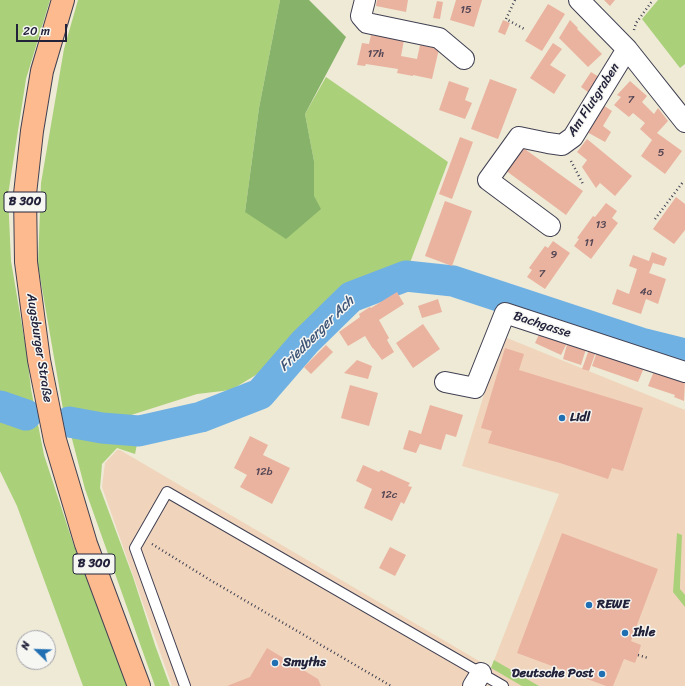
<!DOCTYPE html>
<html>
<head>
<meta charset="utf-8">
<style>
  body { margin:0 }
  #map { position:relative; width:685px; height:686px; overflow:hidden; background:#eeead6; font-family:Sriracha,sans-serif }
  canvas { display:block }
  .north { position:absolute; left:16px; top:630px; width:40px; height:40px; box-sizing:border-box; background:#f6f6f2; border:1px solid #a1a1a9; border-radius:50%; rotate:293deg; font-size:11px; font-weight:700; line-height:16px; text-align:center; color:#22223b }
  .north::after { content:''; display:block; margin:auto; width:14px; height:18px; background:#1f6fb2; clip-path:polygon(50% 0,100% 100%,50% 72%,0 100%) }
  .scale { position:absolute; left:16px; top:24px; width:51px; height:18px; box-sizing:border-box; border:2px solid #22223b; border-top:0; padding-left:5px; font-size:12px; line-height:14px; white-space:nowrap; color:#22223b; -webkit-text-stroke:3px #f6f6f2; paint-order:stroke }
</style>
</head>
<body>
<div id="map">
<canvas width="685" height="686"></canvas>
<div class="north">N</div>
<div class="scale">20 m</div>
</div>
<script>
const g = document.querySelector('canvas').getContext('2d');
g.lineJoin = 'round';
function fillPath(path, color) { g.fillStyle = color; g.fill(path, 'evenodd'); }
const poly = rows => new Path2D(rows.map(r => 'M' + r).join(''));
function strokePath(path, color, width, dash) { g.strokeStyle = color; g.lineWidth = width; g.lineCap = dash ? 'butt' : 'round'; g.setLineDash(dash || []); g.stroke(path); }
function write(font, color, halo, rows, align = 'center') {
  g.font = font + ' Sriracha,sans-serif'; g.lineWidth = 3; g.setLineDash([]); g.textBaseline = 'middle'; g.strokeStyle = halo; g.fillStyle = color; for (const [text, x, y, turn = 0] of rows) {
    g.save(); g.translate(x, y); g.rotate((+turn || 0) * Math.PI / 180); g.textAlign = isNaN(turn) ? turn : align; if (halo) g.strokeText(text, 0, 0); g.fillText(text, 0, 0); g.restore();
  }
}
const built = poly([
  [502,336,685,410,685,686,172,686,102,487,105,463,117,450,120,450,491,668,559,494,462,466]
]);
const green = poly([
  [0,0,50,0,26,79,8,195,11,261,27,355,31,389,44,455,73,543,127,686,83,686,17,506,0,471],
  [78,0,280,0,259,108,245,212,314,196,314,161,305,114,326,77,448,162,408,268,357,279,264,370,231,390,197,394,128,416,64,415,38,265,41,183,64,49],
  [658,0,685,0,685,64,680,68,642,19],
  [128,434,139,435,135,454,117,448,102,464,100,488,133,577,155,645,170,686,155,686,85,489,71,435,101,437],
  [677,533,682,535,680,585,680,589,685,595,685,607,673,592],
  [494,660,539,686,522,686,491,668]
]);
const forest = poly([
  [280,0,309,0,346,37,305,114,314,161,314,196,321,209,286,239,245,212,259,108]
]);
const river = poly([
  [0,406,26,415],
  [69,422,102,428,139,431,201,417,260,394,305,342,351,297,406,276,453,281,641,343,685,354]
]);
const building = poly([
  [377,0,408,0,406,12,376,6],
  [456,0,482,0,474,27,450,20],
  [604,0,615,0,610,6],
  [437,1,443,2,440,19,433,18],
  [548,4,565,14,542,51,525,41],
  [503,20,510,23,505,35,498,32],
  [570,20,578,28,577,29,602,54,588,67,559,38],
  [371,35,404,40,401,56,417,59,420,45,439,49,432,79,413,75,413,76,397,73,398,69,366,64,365,66,357,65,362,43,369,44],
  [553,43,562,49,550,65,566,75,554,94,530,78],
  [591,72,599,77,588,92,581,87],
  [490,79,517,89,498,139,471,129],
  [449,81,469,88,465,100,472,103,465,119,439,110],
  [630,81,647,96,642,102,654,114,658,108,668,121,657,133,682,151,665,174,641,156,652,140,640,129,645,123,633,113,629,117,614,105,621,97,617,95],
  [603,105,612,111,603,126,611,132,605,142,587,132],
  [460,137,473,142,452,199,439,194],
  [587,139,632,176,615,196,600,183,596,188,582,167,587,160,577,152],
  [522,147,583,191,566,215,505,170],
  [676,197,685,204,685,230,674,244,653,229],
  [445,201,472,211,452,266,425,256],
  [606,203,617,211,612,218,618,223,591,259,574,246,579,239,577,238,593,216,595,217],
  [553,241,570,253,545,289,527,277,532,270,529,268,545,246,548,248],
  [652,252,667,258,664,266,653,263,649,273,666,279,658,304,646,299,641,314,612,304,617,289,629,294,637,269,629,266,633,255,649,261],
  [397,292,404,304,379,320,389,338,387,340,394,352,382,360,373,348,373,349,365,336,348,346,339,332,360,317,359,314,370,307,371,308],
  [438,299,442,312,422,318,418,306],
  [423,324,440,349,413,368,396,343],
  [542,328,568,341,561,355,535,343],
  [568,341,587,346,581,365,563,359],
  [591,344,598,346,589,371,582,369],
  [326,345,333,352,311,374,304,367],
  [599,346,646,363,638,382,592,366],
  [505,348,524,354,519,370,643,408,623,471,612,468,608,479,560,463,488,443,492,431,481,428],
  [357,360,372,366,368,379,344,373],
  [654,371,685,381,684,401,674,397,675,395,648,386],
  [350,385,378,393,369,426,341,418],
  [430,405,463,415,456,437,446,434,441,450,420,444,416,453,403,449,409,430,421,434],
  [250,436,268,445,263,455,290,468,272,504,240,487,247,475,234,468],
  [363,465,379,472,381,470,410,483,408,486,412,487,404,504,401,502,392,521,364,508,372,489,356,481],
  [562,533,658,569,631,641,641,645,638,655,635,663,624,659,613,686,606,686,517,653],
  [390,547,406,555,395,576,379,568],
  [267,648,318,679,321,686,227,686,250,677]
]);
const path = poly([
  [515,0,506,19,526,30],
  [634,30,636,23,653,0],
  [571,161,583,184],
  [655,219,683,182],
  [152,544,210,580,391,686],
  [638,655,648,658]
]);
const service = poly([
  [185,686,135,548,167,492,503,686]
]);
const minor = poly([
  [365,0,361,16,367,23,439,38,464,59],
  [579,0,627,49,685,122],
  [550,226,488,180,519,137,548,143,562,145,573,137,627,49],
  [445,382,475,388,505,313,685,372],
  [473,686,481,673]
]);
const primary = poly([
  [63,0,42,71,32,131,25,194,26,262,39,360,55,440,86,544,139,686]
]);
const markers = [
  [562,418,4,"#1f6fb2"],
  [589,605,4,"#1f6fb2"],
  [625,633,4,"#1f6fb2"],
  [275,663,4,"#1f6fb2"],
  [602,674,4,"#1f6fb2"]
];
const numberNames = [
  ["15",466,10],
  ["17h",376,54],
  ["7",631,100],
  ["5",661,153],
  ["13",601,225],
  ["11",589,243],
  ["9",554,255],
  ["7",542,274],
  ["4a",646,292],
  ["12b",264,472],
  ["12c",389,495]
];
const shields = [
  [25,202,42],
  [94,564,42]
];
const shieldNames = [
  ["B 300",25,202],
  ["B 300",94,564]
];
const streetNames = [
  ["Am Flutgraben",594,100,-57],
  ["Bachgasse",542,325,18],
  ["Augsburger Straße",39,348,81]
];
const poiNames = [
  ["Lidl",570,418],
  ["REWE",597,605],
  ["Ihle",633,633],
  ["Smyths",283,663],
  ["Deutsche Post",594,674,"right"]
];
const waterNames = [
  ["Friedberger Ach",317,334,-45]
];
fillPath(built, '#f0d5bc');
fillPath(green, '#aad07a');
fillPath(forest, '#87b26a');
strokePath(river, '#70b1e4', 31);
fillPath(building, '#eab3a0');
strokePath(service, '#414052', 12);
strokePath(minor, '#414052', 22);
strokePath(primary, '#414052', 24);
strokePath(path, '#414052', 2.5, [1, 3]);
strokePath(service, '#fff', 10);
strokePath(minor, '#fff', 20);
strokePath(primary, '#fcba8e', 22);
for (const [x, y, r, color] of markers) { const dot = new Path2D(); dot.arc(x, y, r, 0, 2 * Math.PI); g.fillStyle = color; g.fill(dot); strokePath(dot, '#f6f6f2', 1.5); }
write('11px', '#544654', null, numberNames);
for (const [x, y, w] of shields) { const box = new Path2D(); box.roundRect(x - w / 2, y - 10, w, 20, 3); g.fillStyle = '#f6f6f2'; g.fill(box); strokePath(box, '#22223b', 1); }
write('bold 12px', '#22223b', null, shieldNames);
write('13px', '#22223b', '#f6f6f2', streetNames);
write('bold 13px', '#22223b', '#f6f6f2', poiNames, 'left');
write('italic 14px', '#3d5476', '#f6f6f2', waterNames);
</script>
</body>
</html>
